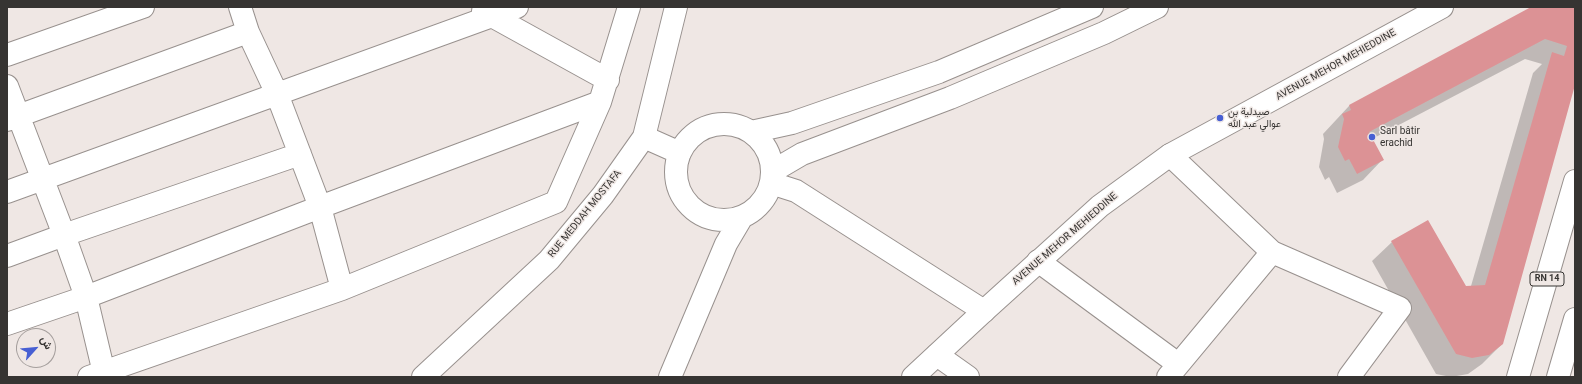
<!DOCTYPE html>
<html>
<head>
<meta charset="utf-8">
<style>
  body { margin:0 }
  #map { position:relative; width:1582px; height:384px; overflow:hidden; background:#efe7e4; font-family:Roboto,Vazirmatn,sans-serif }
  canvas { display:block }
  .frame { position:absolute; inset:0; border:8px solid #363432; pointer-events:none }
  .north { position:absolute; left:16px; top:328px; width:40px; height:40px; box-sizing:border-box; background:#efe7e4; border:1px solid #a59f9d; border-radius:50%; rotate:63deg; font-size:11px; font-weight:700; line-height:16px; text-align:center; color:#363432 }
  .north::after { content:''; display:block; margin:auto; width:14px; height:18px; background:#475fd3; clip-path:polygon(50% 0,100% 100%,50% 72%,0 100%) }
</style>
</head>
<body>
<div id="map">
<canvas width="1582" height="384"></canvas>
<div class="frame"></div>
<div class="north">ش</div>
</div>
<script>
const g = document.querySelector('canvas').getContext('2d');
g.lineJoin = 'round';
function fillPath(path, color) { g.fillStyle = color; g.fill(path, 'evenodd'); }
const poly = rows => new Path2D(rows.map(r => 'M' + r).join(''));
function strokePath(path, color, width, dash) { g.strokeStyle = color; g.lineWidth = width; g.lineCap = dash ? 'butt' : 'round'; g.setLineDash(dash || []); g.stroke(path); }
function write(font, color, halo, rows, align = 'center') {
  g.font = font + ' Roboto,Vazirmatn,sans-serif'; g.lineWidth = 3; g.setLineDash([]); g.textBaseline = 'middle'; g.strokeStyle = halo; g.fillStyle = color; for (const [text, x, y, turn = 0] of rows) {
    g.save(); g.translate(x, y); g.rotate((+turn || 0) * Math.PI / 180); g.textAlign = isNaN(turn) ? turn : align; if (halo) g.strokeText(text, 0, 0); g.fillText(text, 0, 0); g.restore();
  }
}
const shadow = poly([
  [1533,7,1575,7,1575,81,1502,344,1482,364,1468,374,1451,377,1436,374,1372,261,1392,242,1466,287,1471,286,1533,73,1542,64,1525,59,1372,139,1382,160,1363,180,1337,193,1329,177,1325,180,1319,167,1324,139,1323,134,1349,106]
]);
const building = poly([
  [1531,7,1575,7,1575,85,1503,344,1489,355,1472,358,1456,354,1391,241,1428,220,1466,286,1485,285,1552,52,1564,56,1567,46,1545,39,1369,132,1384,160,1357,174,1349,159,1345,161,1338,147,1344,119,1342,114,1351,110,1349,105]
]);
const minor = poly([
  [240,7,248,32,277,94,320,207,342,289],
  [483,11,608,80],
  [7,55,143,7],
  [7,86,64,235,86,297,104,373],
  [7,120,248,32],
  '676 172a48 48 0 1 1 96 0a48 48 0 1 1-96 0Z',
  [751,132,792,123,939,72,1092,7],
  [644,137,680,153],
  [1170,155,1272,252,1400,308,1349,377],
  [773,171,802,154,950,98,1104,33,1157,7],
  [771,183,796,191,984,311],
  [7,192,517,7],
  [7,256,64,235,300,154],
  [1038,261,1178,364],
  [7,324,86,297,320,207,600,102],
  [937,355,968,377],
  [89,377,342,289,556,202,600,102,629,7],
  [423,377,549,260,603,195,644,137,676,7],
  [670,377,726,244,742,217],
  [1168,377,1272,252]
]);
const major = poly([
  [913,377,984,311,1100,206,1170,155,1442,7],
  [1518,377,1575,181],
  [1558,377,1575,319]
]);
const markers = [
  [1220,118,4,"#475fd3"],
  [1372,137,4,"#475fd3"]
];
const shields = [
  [1547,279,34]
];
const shieldNames = [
  ["RN 14",1547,279]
];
const streetNames = [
  ["AVENUE MEHOR MEHIEDDINE",1336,65,-29],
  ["RUE MEDDAH MOSTAFA",585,214,-51],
  ["AVENUE MEHOR MEHIEDDINE",1065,239,-41]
];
const poiNames = [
  ["صيدلية بن",1228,112],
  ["عوالي عبد الله",1228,124],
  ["Sarl bâtir",1380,131],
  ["erachid",1380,143]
];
fillPath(shadow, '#0003');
fillPath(building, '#dc9295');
strokePath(minor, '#98918e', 24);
strokePath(major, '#98918e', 24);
strokePath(minor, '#fff', 22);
strokePath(major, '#fff', 22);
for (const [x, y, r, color] of markers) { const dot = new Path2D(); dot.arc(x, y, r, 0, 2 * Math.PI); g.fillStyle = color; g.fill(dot); strokePath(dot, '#efe7e4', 1.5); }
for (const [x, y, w] of shields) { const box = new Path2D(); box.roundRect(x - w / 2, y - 7, w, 14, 3); g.fillStyle = '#efe7e4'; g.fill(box); strokePath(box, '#363432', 1); }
write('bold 9px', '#363432', null, shieldNames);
write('10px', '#363432', '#efe7e4', streetNames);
write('10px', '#363432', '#efe7e4', poiNames, 'left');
</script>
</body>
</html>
